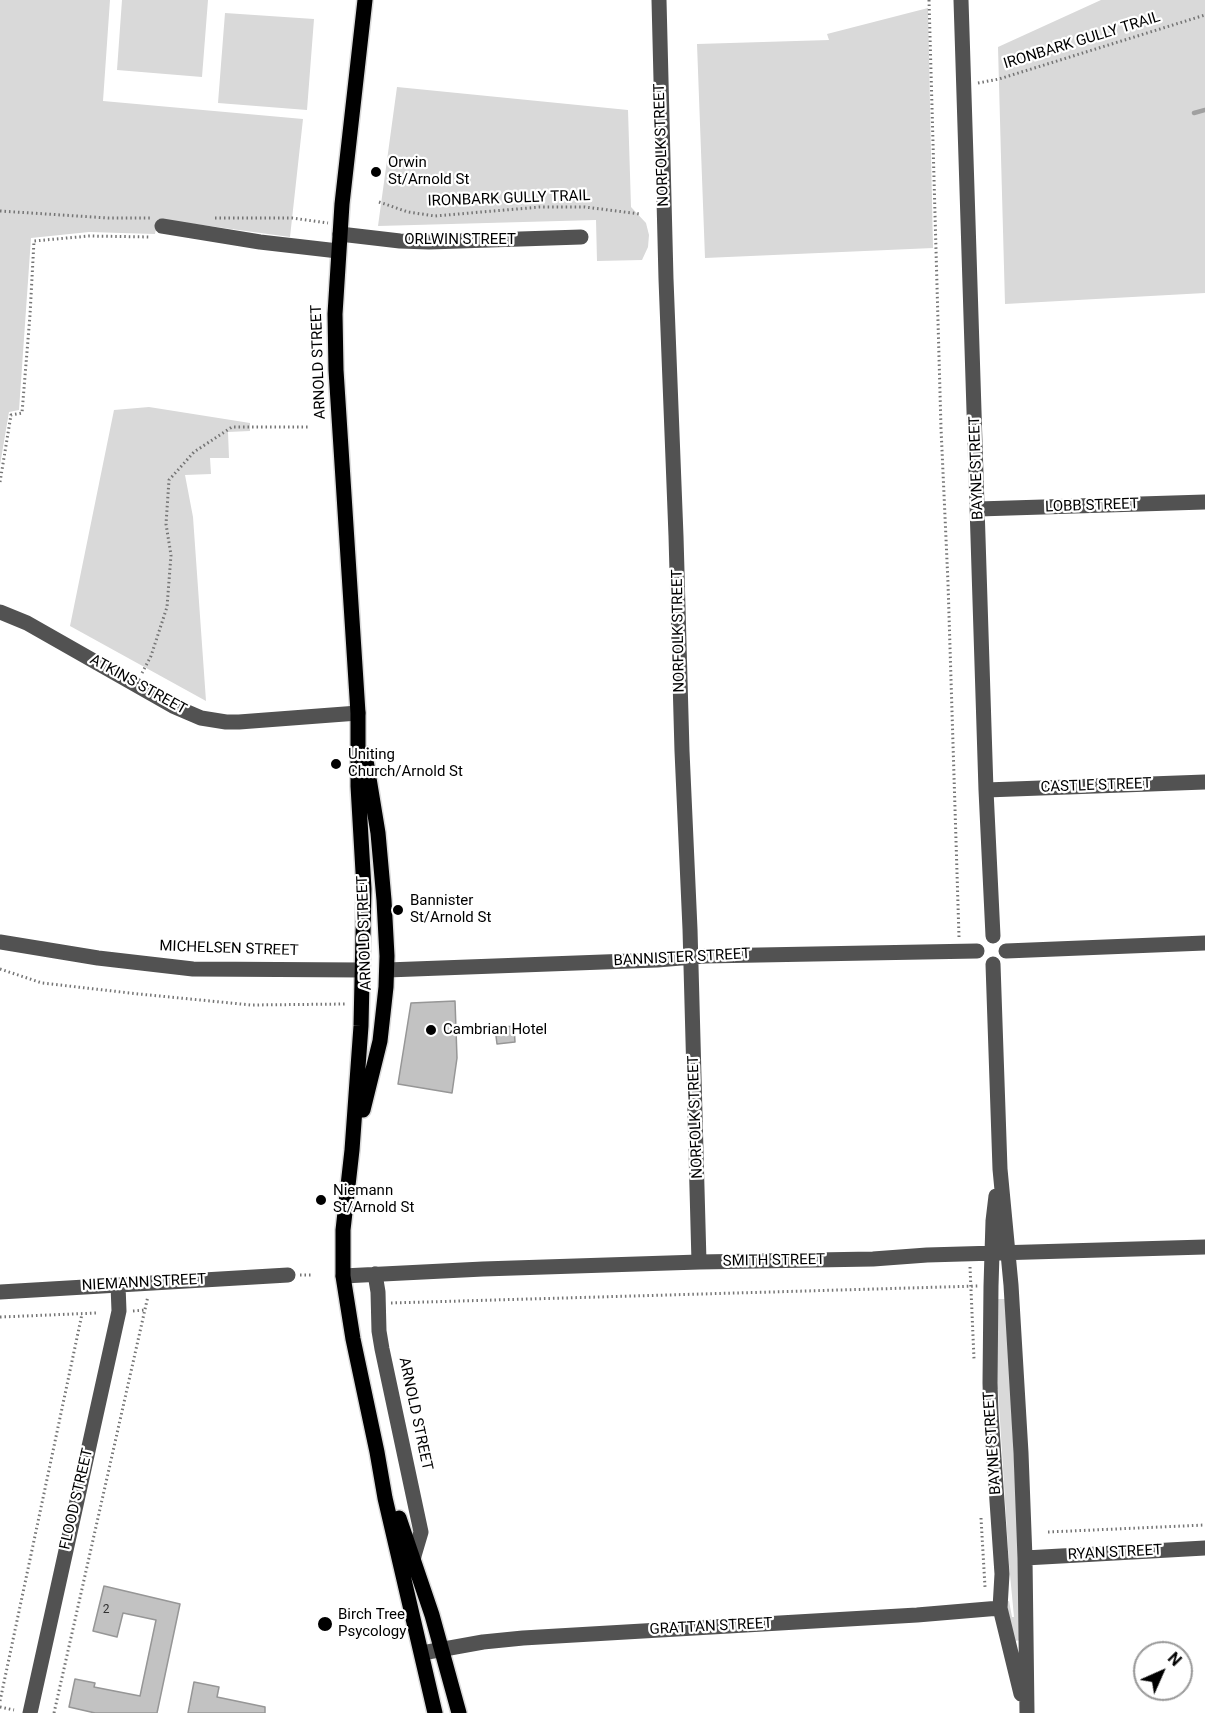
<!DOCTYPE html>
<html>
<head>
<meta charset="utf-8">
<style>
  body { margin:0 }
  #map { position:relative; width:1205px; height:1713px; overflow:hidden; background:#fff; font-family:Roboto,sans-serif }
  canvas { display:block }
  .north { position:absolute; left:1133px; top:1641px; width:60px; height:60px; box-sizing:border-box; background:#fff; border:2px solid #999; border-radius:50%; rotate:45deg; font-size:16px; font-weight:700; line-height:24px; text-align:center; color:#000 }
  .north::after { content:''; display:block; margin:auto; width:21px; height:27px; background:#000; clip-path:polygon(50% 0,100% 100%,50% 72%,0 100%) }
</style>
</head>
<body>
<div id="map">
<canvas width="1205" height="1713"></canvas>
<div class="north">N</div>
</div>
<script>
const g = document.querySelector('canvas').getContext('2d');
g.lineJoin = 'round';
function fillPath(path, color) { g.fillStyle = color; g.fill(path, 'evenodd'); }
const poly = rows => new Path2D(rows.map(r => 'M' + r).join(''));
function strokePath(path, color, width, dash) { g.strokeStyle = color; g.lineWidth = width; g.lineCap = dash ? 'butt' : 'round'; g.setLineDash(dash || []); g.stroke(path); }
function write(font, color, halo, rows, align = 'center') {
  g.font = font + ' Roboto,sans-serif'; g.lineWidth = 4.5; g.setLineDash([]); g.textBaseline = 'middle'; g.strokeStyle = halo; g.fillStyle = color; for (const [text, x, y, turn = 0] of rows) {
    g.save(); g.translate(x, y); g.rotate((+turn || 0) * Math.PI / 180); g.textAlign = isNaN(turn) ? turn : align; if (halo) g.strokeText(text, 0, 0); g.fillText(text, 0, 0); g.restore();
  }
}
const green = poly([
  [0,0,110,0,103,101,303,119,290,237,158,219,155,234,89,232,31,238,19,410,9,412,0,465],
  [122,0,208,0,202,77,117,70],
  [1101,0,1205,0,1205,293,1005,304,998,47],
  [928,8,933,248,705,258,697,44,829,40,827,34],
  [225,13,314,19,307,110,218,103],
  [397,87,628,110,631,207,646,223,649,235,648,247,642,260,597,261,596,220,378,226],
  [149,407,250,423,250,431,228,432,229,458,210,458,211,474,185,475,193,517,206,701,70,626,114,410],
  [997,1299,1006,1299,1023,1640,1014,1641,1004,1602,1009,1601,1012,1617,1014,1617,1009,1564,998,1389,997,1389]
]);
const stream = poly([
  [1194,113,1205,110]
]);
const building = poly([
  [455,1001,457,1058,452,1093,398,1084,411,1003,455,1001],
  [514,1026,515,1042,497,1044,495,1028,514,1026],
  [104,1586,180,1604,157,1713,95,1713,69,1707,75,1679,95,1683,94,1687,140,1696,156,1620,123,1613,117,1637,93,1631,104,1586],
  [194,1682,219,1687,217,1697,265,1707,265,1713,188,1713,194,1682]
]);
const path = poly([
  [929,0,941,428,948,583,959,937],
  [978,83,999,79,1205,15],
  [379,202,408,212,435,216,540,207,585,207,640,214],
  [0,211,108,218,151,218],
  [215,218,292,218,328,223],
  [0,482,11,415,22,413,30,315,34,241,89,236,151,237],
  [142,673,151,656,167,607,171,555,166,524,169,480,194,452,232,427,308,427],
  [0,969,42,983,139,994,251,1005,346,1004],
  [970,1267,974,1359],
  [300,1275,313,1275],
  [391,1303,978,1286],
  [133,1311,145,1310],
  [0,1317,97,1313],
  [981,1518,985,1587],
  [1048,1532,1205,1525],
  [0,1701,82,1314],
  [0,1707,14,1710],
  [54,1713,148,1296]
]);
const minor = poly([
  [659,0,666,279,676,536,682,751,690,929,699,1262],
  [961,0,986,790,993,936],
  [162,226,260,242,338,251],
  [340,234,400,241,429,242,581,237],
  [978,509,1205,502],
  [0,612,27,623,173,706,201,718,226,722,239,722,358,713],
  [986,790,1205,782],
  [0,942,98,958,193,969,363,970],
  [1006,951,1205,943],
  [993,964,1000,1169,1011,1285,1021,1453,1025,1558,1027,1713],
  [387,970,657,960,705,956,977,951],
  [996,1196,993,1221,991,1286,990,1383,991,1414,1002,1574,1000,1608,1021,1694],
  [375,1274,378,1292,379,1331,382,1349,421,1532,413,1559],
  [343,1276,483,1269,699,1262,873,1259,927,1255,1205,1247],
  [0,1292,288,1275],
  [1025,1558,1205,1548],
  [422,1653,483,1642,523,1638,917,1615,1000,1608],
  [30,1713,119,1311,118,1285]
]);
const major = poly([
  [365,0,342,204,335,314,336,370,358,713,358,786,364,889,361,1026,352,1150,343,1230,343,1276,353,1339,377,1452,385,1498,435,1713],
  [363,1110,380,1041,386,987,387,956,384,900,378,833,365,754],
  [399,1518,432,1615,459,1713]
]);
const markers = [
  [376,172,6,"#000"],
  [336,764,6,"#000"],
  [398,910,6,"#000"],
  [431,1030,6,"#000"],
  [321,1200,6,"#000"],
  [325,1624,8,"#000"]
];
const numberNames = [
  ["2",106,1610]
];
const streetNames = [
  ["IRONBARK GULLY TRAIL",1082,41,-17],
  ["NORFOLK STREET",662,145,-92],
  ["IRONBARK GULLY TRAIL",509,199,-2],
  ["ORLWIN STREET",460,240],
  ["ARNOLD STREET",319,362,-92],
  ["BAYNE STREET",977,468,-92],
  ["LOBB STREET",1092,506,-2],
  ["NORFOLK STREET",679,631,-91],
  ["ATKINS STREET",138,685,29],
  ["CASTLE STREET",1096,786,-2],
  ["ARNOLD STREET",365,933,-92],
  ["MICHELSEN STREET",229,949,2],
  ["BANNISTER STREET",682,958,-3],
  ["NORFOLK STREET",696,1117,-92],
  ["SMITH STREET",774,1261,-1],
  ["NIEMANN STREET",144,1283,-3],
  ["ARNOLD STREET",415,1414,78],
  ["BAYNE STREET",993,1443,-94],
  ["FLOOD STREET",77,1499,-77],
  ["RYAN STREET",1115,1553,-3],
  ["GRATTAN STREET",711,1627,-3]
];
const poiNames = [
  ["Orwin",388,163],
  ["St/Arnold St",388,180],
  ["Uniting",348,755],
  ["Church/Arnold St",348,772],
  ["Bannister",410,901],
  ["St/Arnold St",410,918],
  ["Cambrian Hotel",443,1030],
  ["Niemann",333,1191],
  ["St/Arnold St",333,1208],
  ["Birch Tree",338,1615],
  ["Psycology",338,1632]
];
fillPath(green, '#d9d9d9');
strokePath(stream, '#a0a0a0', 4.5);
fillPath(building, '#c2c2c2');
strokePath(building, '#969696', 1.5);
strokePath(major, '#dbdbdb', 18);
strokePath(path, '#747474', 3, [1.5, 3]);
strokePath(minor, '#525252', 15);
strokePath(major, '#000', 15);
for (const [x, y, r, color] of markers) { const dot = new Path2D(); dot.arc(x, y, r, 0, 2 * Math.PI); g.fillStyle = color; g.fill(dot); strokePath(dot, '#fff', 2); }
write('12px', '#303030', null, numberNames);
write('15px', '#000', '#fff', streetNames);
write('15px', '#000', '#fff', poiNames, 'left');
</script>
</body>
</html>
